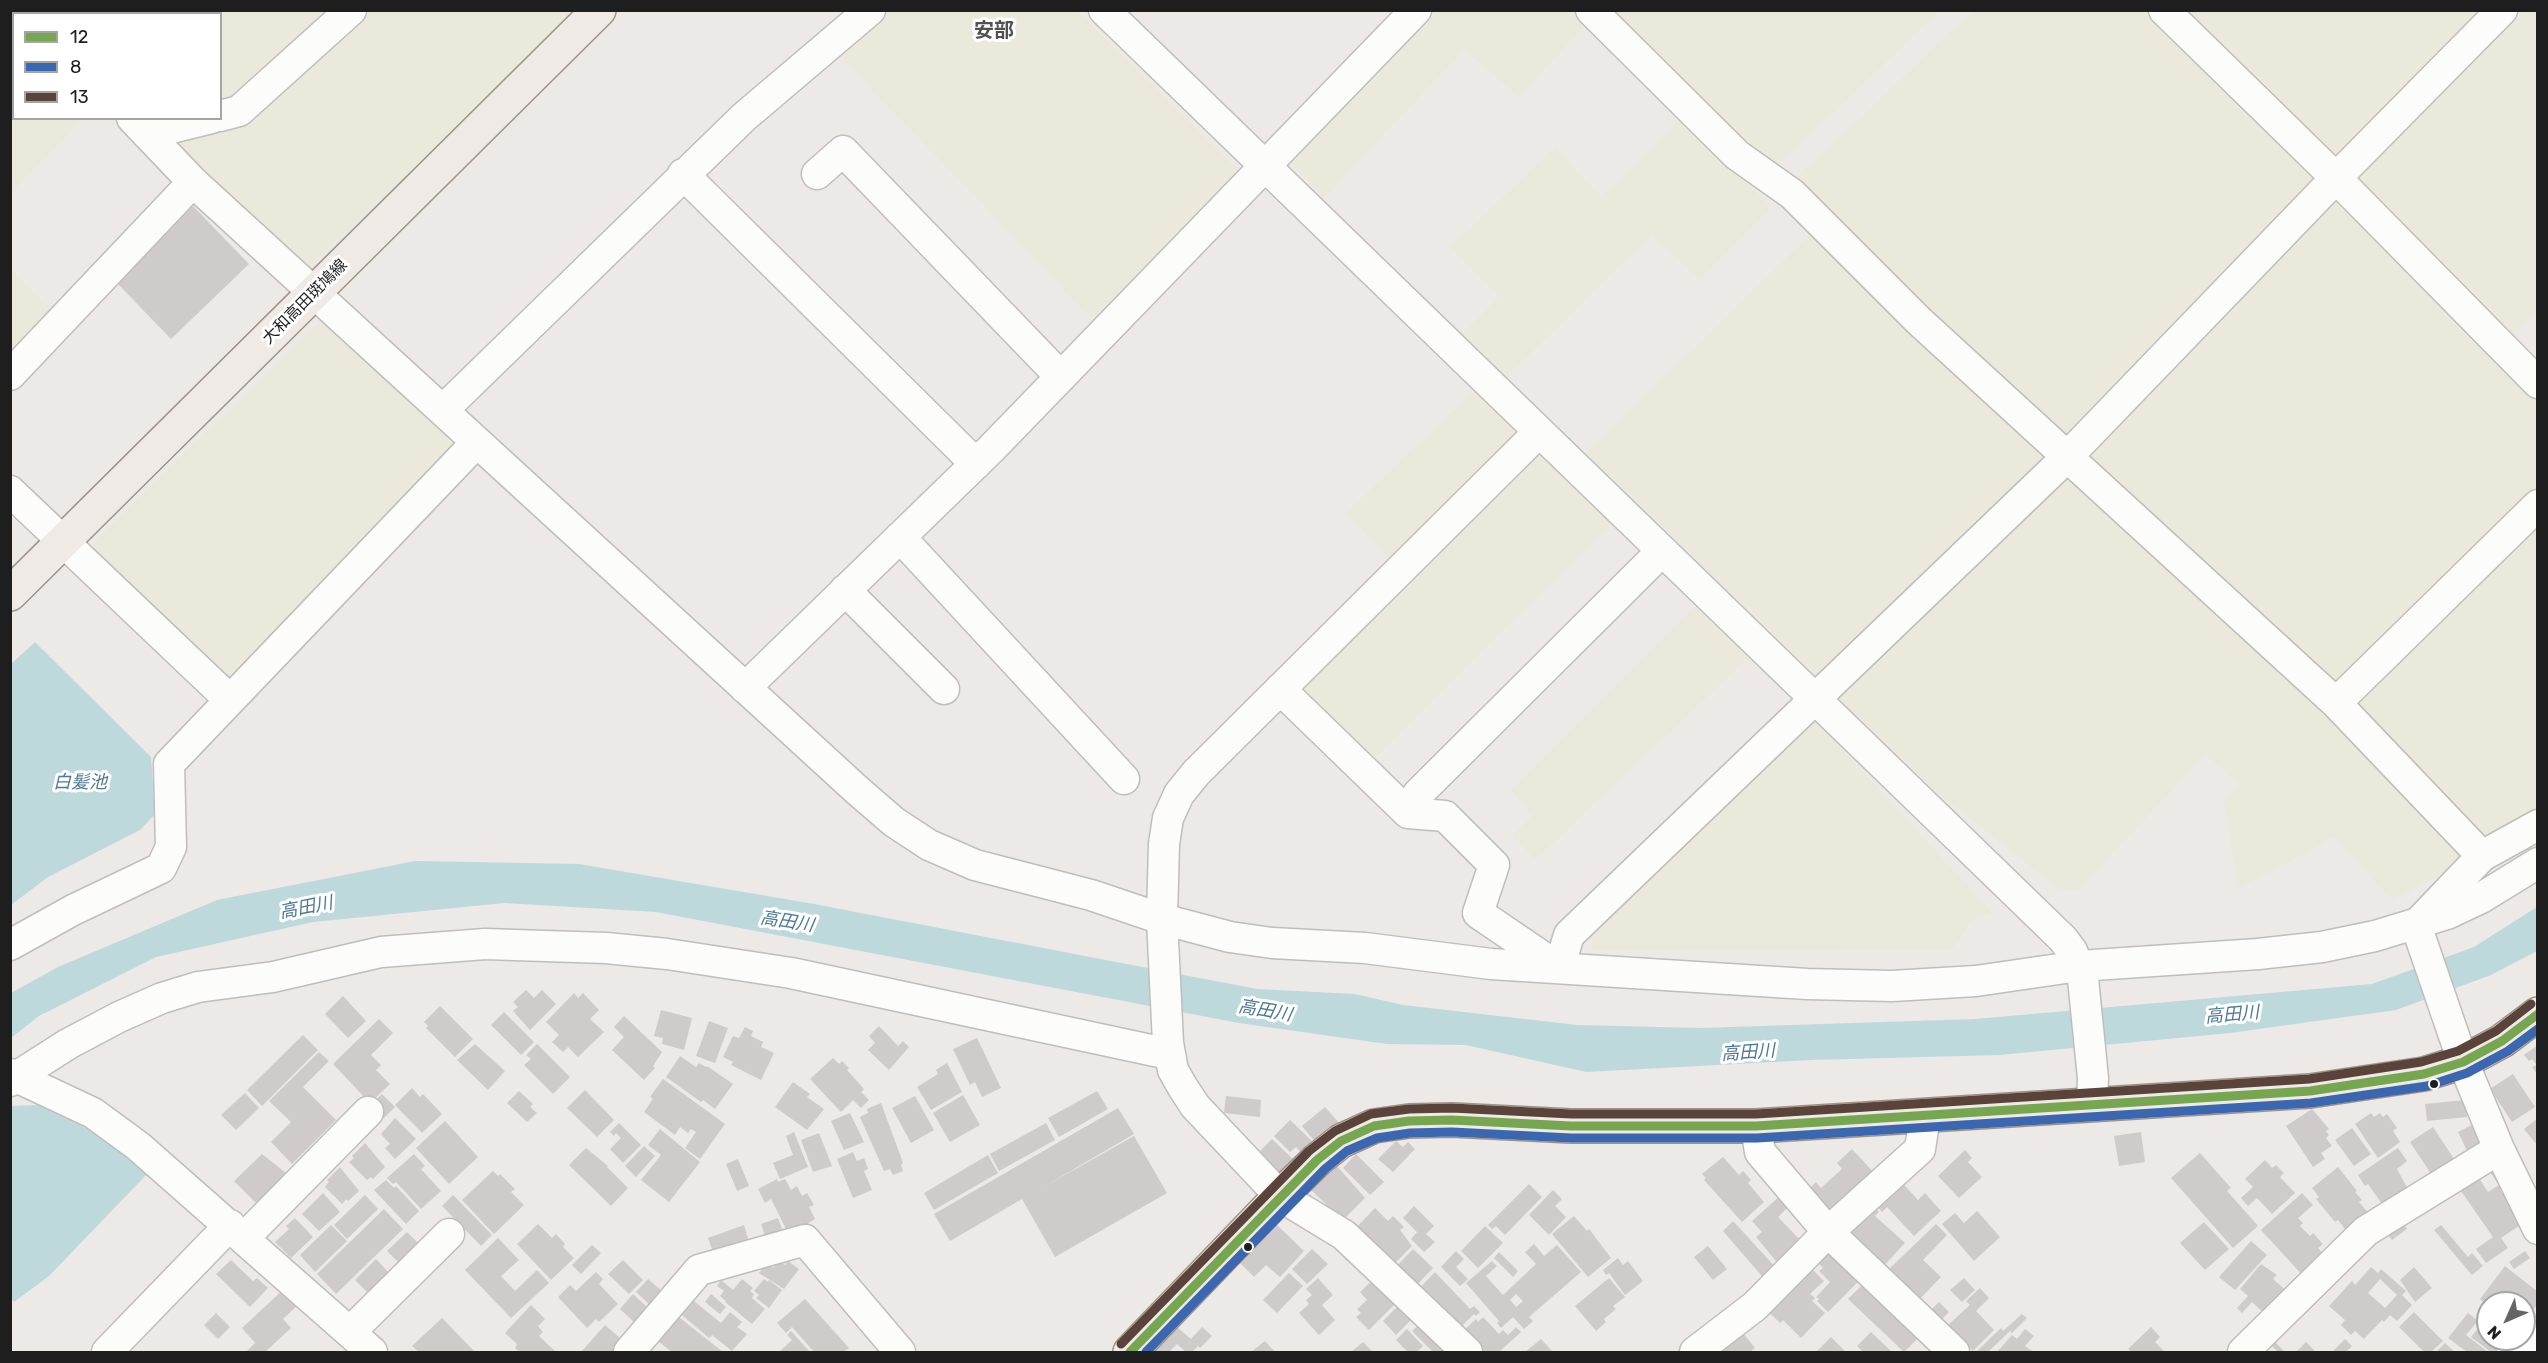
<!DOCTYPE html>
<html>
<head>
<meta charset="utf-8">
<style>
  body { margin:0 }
  #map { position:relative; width:2548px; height:1363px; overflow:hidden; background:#ece9e7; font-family:Rubik,sans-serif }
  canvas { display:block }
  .frame { position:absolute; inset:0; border:12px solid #1e1e1e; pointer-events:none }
  .legend { position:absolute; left:12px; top:12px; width:210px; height:108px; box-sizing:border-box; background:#fff; border:2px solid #a5a5a5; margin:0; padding:8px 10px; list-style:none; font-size:18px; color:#1e1e1e }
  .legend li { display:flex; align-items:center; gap:12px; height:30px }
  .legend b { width:30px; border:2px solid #a5a5a5 }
  .north { position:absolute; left:2476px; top:1291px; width:60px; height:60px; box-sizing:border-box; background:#fff; border:2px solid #a5a5a5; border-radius:50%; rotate:225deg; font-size:16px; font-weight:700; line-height:24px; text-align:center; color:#1e1e1e }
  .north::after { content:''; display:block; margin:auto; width:21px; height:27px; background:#666564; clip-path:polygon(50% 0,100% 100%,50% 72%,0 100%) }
</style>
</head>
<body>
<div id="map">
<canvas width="2548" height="1363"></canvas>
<div class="frame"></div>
<ul class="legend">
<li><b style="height:8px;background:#77a650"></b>12</li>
<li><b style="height:8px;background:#3b67b1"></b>8</li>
<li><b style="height:8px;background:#59433a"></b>13</li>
</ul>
<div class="north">N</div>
</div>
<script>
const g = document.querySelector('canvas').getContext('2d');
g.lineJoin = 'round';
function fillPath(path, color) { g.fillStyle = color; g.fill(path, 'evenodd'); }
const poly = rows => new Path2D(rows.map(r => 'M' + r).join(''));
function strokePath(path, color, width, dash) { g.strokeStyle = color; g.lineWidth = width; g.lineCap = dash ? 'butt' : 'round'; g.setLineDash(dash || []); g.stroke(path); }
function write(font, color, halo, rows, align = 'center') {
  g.font = font + ' Rubik,"Noto Sans JP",sans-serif'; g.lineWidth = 6; g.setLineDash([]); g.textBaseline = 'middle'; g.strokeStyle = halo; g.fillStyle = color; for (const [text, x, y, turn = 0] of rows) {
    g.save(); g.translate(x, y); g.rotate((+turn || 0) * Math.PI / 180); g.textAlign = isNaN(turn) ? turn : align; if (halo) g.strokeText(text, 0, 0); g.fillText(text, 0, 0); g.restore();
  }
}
const farmland = poly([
  [2145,10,2317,180,2062,441,1794,180,1973,11],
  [48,11,337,11,221,107,220,14,51,14],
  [368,11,574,11,310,267,291,260,167,142,247,123],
  [889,11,1077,11,1242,174,1098,325,837,53],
  [1438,11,1572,11,1586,24,1519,97,1464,49,1324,198,1293,167,1292,157],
  [1605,11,1940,11,1775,167,1742,146],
  [2181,11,2490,11,2334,165],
  [2524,11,2537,11,2537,309,2508,341,2353,183],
  [10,12,14,15,14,118,82,119,11,193],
  [1682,119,1771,207,1699,280,1652,235,1507,376,1463,333,1499,297,1450,247,1555,148,1602,197],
  [2332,196,2537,404,2537,492,2336,690,2091,460,2093,447],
  [1812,233,1914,337,2047,461,1823,681,1586,453],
  [10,268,55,313,10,361],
  [319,322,340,329,465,444,232,690,86,550],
  [1474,391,1522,439,1393,563,1346,513],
  [1539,453,1612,523,1369,764,1294,690],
  [2067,474,2312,697,2465,855,2458,865,2393,900,2334,837,2238,889,2224,802,2239,783,2205,754,2079,890,2061,890,1937,792,1838,697],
  [2537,524,2537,818,2486,846,2352,705],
  [1696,606,1750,656,1535,860,1513,835,1533,815,1511,790],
  [1814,718,1992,913,1973,919,1952,949,1593,951,1589,935]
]);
const water = poly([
  [35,642,151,757,155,814,140,830,48,877,11,905,11,664],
  [415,861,579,864,814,904,1257,989,1355,994,1403,1005,1577,1025,1700,1028,1975,1019,2372,984,2474,947,2537,907,2537,951,2491,975,2396,1010,2230,1033,1999,1055,1812,1060,1586,1072,1466,1045,1387,1044,1239,1023,656,912,504,903,313,922,156,957,39,1016,11,1038,11,993,58,967,217,900],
  [38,1105,119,1144,149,1172,49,1276,14,1302,11,1298,11,1106]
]);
const building = poly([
  [193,206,249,264,171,339,116,282],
  [526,990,534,998,542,990,556,1004,530,1030,513,1011,518,1007,513,1002],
  [574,993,578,998,583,993,599,1010,590,1019,604,1032,578,1057,568,1047,563,1052,552,1042,559,1035,546,1022],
  [343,996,366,1021,348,1038,325,1014],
  [440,1006,473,1039,455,1057,426,1028,428,1026,424,1022],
  [661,1010,692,1018,684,1050,662,1044,663,1038,654,1036],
  [504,1012,534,1042,521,1055,491,1025],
  [624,1016,662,1052,653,1066,655,1068,644,1080,612,1050,624,1037,614,1027],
  [379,1019,393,1033,371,1055,381,1065,376,1070,390,1084,370,1103,333,1064],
  [709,1021,728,1028,715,1063,696,1056],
  [879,1026,898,1046,903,1041,909,1047,889,1070,868,1050,875,1043,869,1036],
  [745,1027,753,1031,751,1036,763,1042,761,1047,774,1053,761,1080,731,1065,733,1062,723,1057,733,1036,739,1038],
  [303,1035,318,1050,262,1106,247,1090],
  [977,1038,1001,1088,982,1097,975,1082,970,1085,953,1049],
  [475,1044,505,1071,488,1090,457,1060],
  [537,1044,570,1077,553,1094,524,1065,531,1059,526,1055],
  [2538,1045,2538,1075,2532,1067,2537,1065,2532,1059,2529,1061,2524,1055],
  [319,1052,329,1061,303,1087,336,1120,292,1164,271,1142,291,1122,269,1101],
  [680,1056,696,1067,699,1063,706,1067,707,1066,733,1084,715,1109,703,1100,701,1102,666,1077],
  [833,1058,839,1064,842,1061,849,1068,847,1070,864,1089,861,1092,869,1100,861,1108,853,1100,841,1112,810,1079],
  [947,1063,962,1092,931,1110,917,1087,938,1074,936,1070],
  [2513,1074,2535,1107,2512,1122,2490,1089],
  [663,1079,725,1124,700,1159,685,1148,696,1132,691,1129,688,1133,680,1127,675,1135,644,1112,653,1099,650,1097],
  [793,1082,810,1094,807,1097,824,1109,807,1130,775,1107],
  [412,1088,420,1097,423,1094,442,1114,422,1133,395,1105],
  [585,1090,614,1120,597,1137,567,1108],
  [519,1091,533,1104,530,1107,537,1113,527,1122,507,1103],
  [1097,1091,1108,1109,1059,1137,1048,1118],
  [245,1093,259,1108,236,1130,221,1115],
  [382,1094,395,1107,384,1118,371,1104],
  [963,1095,980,1125,950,1142,933,1113],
  [915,1096,934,1130,911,1143,892,1108],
  [1226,1096,1261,1100,1260,1117,1224,1113],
  [2465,1100,2467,1117,2427,1121,2425,1104],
  [881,1103,903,1163,901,1165,903,1171,893,1175,890,1169,884,1171,860,1117,868,1113,867,1109],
  [1325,1107,1341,1125,1317,1144,1302,1126],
  [1118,1108,1134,1134,1040,1189,1134,1136,1167,1193,1055,1257,1022,1199,950,1241,934,1214],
  [2312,1109,2329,1129,2326,1131,2329,1135,2326,1138,2332,1146,2321,1153,2325,1159,2313,1167,2286,1126],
  [850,1113,864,1142,844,1150,831,1121],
  [2371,1113,2374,1117,2380,1113,2383,1117,2387,1114,2397,1128,2393,1131,2400,1142,2378,1158,2355,1124],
  [395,1118,416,1139,395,1159,385,1148,390,1144,381,1134],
  [2538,1118,2538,1146,2524,1129],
  [1290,1120,1312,1141,1302,1153,1296,1147,1290,1152,1274,1136],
  [445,1121,478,1157,449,1184,416,1148],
  [619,1123,641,1145,623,1163,610,1149,621,1138,616,1133,614,1136,610,1132],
  [1046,1123,1055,1140,999,1171,990,1154],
  [2476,1123,2489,1147,2470,1157,2458,1132],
  [2433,1127,2458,1165,2435,1180,2410,1142],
  [2352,1128,2371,1154,2354,1166,2335,1140],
  [660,1129,700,1162,669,1202,641,1180,661,1155,648,1145],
  [794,1132,808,1167,780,1179,773,1163,793,1155,786,1136],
  [2141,1132,2145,1162,2119,1166,2114,1136],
  [819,1133,832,1166,813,1172,801,1140],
  [1272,1139,1296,1162,1280,1178,1256,1155],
  [1396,1141,1403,1147,1408,1142,1415,1149,1393,1172,1378,1159],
  [365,1143,385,1167,373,1179,371,1177,367,1180,349,1162,354,1158,352,1156],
  [644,1146,655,1156,636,1177,625,1166],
  [586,1148,608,1166,607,1167,628,1188,611,1206,569,1165],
  [2398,1148,2407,1161,2397,1169,2411,1195,2387,1211,2368,1184,2365,1186,2358,1175],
  [1852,1149,1877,1176,1830,1219,1805,1193,1816,1182,1821,1188,1842,1169,1837,1163],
  [1965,1150,1972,1158,1968,1162,1982,1177,1959,1198,1938,1176],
  [853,1152,857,1161,864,1158,868,1169,864,1171,872,1190,853,1198,837,1159],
  [2200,1153,2231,1188,2227,1191,2258,1226,2233,1248,2171,1178],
  [262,1154,287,1174,257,1204,234,1181],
  [414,1154,425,1166,421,1169,441,1191,421,1209,396,1182,393,1184,387,1178],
  [1356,1154,1384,1182,1370,1195,1343,1168],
  [988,1155,998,1173,934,1210,924,1193],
  [1723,1157,1739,1175,1743,1171,1751,1180,1748,1183,1764,1202,1742,1222,1704,1180,1706,1178,1702,1174],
  [738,1159,749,1186,737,1191,726,1164],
  [2265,1160,2272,1168,2276,1165,2284,1173,2280,1177,2295,1193,2272,1214,2257,1198,2248,1206,2241,1198,2253,1187,2245,1179],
  [2492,1161,2508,1184,2500,1190,2523,1223,2501,1238,2508,1248,2486,1263,2476,1249,2493,1237,2461,1191,2479,1178,2488,1192,2499,1185,2485,1165],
  [1337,1166,1365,1198,1341,1222,1327,1209,1329,1207,1311,1190,1332,1168,1333,1170],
  [340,1167,359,1191,348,1201,346,1199,342,1204,325,1187,329,1182,327,1180],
  [2338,1167,2357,1191,2355,1192,2362,1200,2359,1202,2370,1215,2348,1233,2338,1220,2335,1222,2316,1199,2319,1197,2312,1188],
  [493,1171,498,1176,500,1174,515,1189,511,1192,524,1205,494,1234,462,1200],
  [1898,1178,1918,1200,1925,1193,1941,1211,1914,1236,1887,1207,1882,1212,1872,1201],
  [777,1179,778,1182,785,1179,791,1190,797,1186,802,1196,807,1193,814,1205,809,1207,815,1219,789,1235,771,1199,765,1203,758,1189],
  [386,1180,394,1188,396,1186,419,1211,406,1224,374,1190],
  [1529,1184,1542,1197,1505,1235,1496,1226,1492,1229,1488,1225],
  [1553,1190,1562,1199,1555,1206,1566,1217,1549,1235,1529,1215],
  [323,1193,340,1212,319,1231,302,1214],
  [2302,1193,2313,1205,2298,1218,2303,1223,2300,1226,2310,1236,2313,1233,2323,1244,2318,1248,2327,1258,2305,1278,2261,1230],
  [1782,1194,1791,1204,1778,1217,1805,1245,1781,1267,1756,1237,1762,1232,1752,1221],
  [365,1195,378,1209,347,1239,334,1225],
  [453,1195,492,1235,481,1246,442,1206],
  [1870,1203,1879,1212,1875,1216,1905,1243,1879,1271,1844,1232],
  [1414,1206,1434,1226,1426,1234,1435,1242,1424,1252,1411,1239,1417,1232,1403,1218],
  [1375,1208,1388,1221,1393,1216,1404,1227,1400,1230,1412,1246,1392,1266,1353,1231],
  [384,1209,403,1229,336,1294,317,1274],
  [1977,1211,2000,1237,1974,1261,1942,1224,1955,1213,1964,1223],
  [1574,1216,1587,1231,1589,1229,1611,1258,1588,1277,1552,1234],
  [295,1218,313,1237,291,1258,275,1242,289,1229,286,1226],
  [778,1218,785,1237,766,1239,761,1224],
  [2399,1219,2407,1229,2392,1240,2384,1230],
  [1733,1221,1779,1271,1767,1282,1723,1231],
  [2204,1222,2229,1249,2205,1270,2180,1243],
  [1275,1223,1304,1251,1280,1277,1266,1265,1254,1277,1238,1261],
  [538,1224,552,1238,556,1234,565,1244,563,1247,574,1258,551,1280,517,1244],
  [1936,1224,1947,1235,1923,1260,1941,1277,1913,1306,1887,1271],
  [331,1225,347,1241,315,1272,300,1255],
  [744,1225,750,1245,715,1257,708,1238],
  [2441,1225,2468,1257,2472,1253,2483,1266,2472,1275,2434,1230],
  [1485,1226,1503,1243,1478,1268,1461,1251],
  [407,1232,423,1248,403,1267,387,1251],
  [498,1238,519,1260,501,1276,515,1291,537,1270,549,1283,511,1318,465,1270],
  [2251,1241,2267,1255,2235,1290,2219,1277],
  [1534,1244,1544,1256,1557,1245,1581,1272,1529,1317,1533,1321,1524,1329,1513,1317,1501,1328,1497,1323,1499,1321,1466,1283,1492,1261,1497,1266,1486,1276,1503,1295,1536,1264,1525,1252],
  [1516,1294,1523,1301,1516,1307,1510,1300],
  [592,1245,601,1253,581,1274,572,1265],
  [1708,1246,1727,1269,1713,1280,1694,1257],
  [1827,1246,1861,1279,1828,1312,1817,1301,1819,1299,1816,1297,1830,1282,1819,1271,1823,1268,1814,1259],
  [1312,1249,1328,1264,1307,1284,1292,1269],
  [1413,1249,1433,1268,1415,1287,1395,1268],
  [1456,1251,1464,1259,1456,1267,1468,1279,1460,1286,1441,1267],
  [2525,1251,2530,1258,2514,1269,2509,1262],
  [1499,1252,1518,1271,1513,1277,1494,1258],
  [1618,1258,1623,1265,1628,1261,1643,1281,1625,1295,1609,1273,1606,1275,1603,1270],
  [376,1259,389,1273,368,1293,355,1280],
  [231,1260,253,1281,257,1278,268,1288,250,1307,216,1274],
  [623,1260,643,1280,629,1294,608,1274],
  [779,1260,785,1265,788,1261,799,1269,784,1289,759,1273,767,1263,773,1268],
  [2261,1264,2277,1275,2273,1279,2289,1293,2267,1316,2252,1302,2242,1313,2237,1308,2248,1296,2240,1289],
  [1808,1265,1824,1281,1810,1294,1815,1298,1812,1301,1825,1313,1801,1338,1783,1320,1780,1323,1769,1312],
  [2505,1266,2538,1292,2538,1304,2524,1321,2524,1303,2488,1303,2488,1306,2480,1299],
  [2371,1267,2378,1273,2381,1269,2406,1291,2402,1295,2412,1305,2397,1321,2390,1315,2384,1322,2382,1320,2364,1339,2355,1331,2351,1335,2341,1325,2345,1320,2329,1306,2352,1281,2355,1285],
  [2380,1279,2397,1295,2385,1308,2368,1293],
  [2414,1267,2432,1288,2415,1302,2400,1280],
  [596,1272,603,1279,599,1284,618,1304,599,1322,596,1319,587,1328,558,1297,570,1285,576,1291],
  [1435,1272,1470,1309,1474,1306,1480,1312,1476,1316,1474,1314,1457,1331,1417,1291],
  [1289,1273,1303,1286,1277,1313,1263,1300],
  [1380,1273,1403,1296,1369,1330,1356,1317,1361,1313,1357,1309,1367,1300,1360,1292],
  [1318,1278,1333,1295,1322,1305,1335,1320,1319,1335,1299,1313,1309,1304,1306,1300,1312,1295,1306,1289],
  [1609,1278,1625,1297,1613,1306,1616,1309,1604,1319,1606,1322,1596,1331,1575,1306],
  [1964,1278,1975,1290,1962,1302,1950,1290],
  [648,1279,662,1291,650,1305,636,1292],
  [742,1279,753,1288,750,1291,754,1294,752,1298,765,1309,752,1324,725,1302,726,1301,720,1296,724,1291,717,1286,721,1280,733,1290],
  [764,1279,768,1282,769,1280,782,1290,769,1308,756,1298,759,1295,754,1291],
  [1864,1283,1919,1337,1904,1352,1848,1299],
  [285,1288,300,1303,283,1319,291,1328,265,1352,246,1352,255,1343,242,1328],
  [1980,1288,1989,1298,1976,1311,1994,1330,1973,1351,1948,1325,1970,1305,1966,1301],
  [633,1294,648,1308,635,1323,620,1309],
  [711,1294,726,1307,720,1314,705,1302],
  [1406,1298,1420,1311,1396,1335,1383,1321],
  [805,1299,849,1348,843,1352,814,1352,792,1327,786,1333,777,1323],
  [694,1301,721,1323,730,1312,742,1322,737,1327,747,1334,732,1351,712,1335,709,1338,682,1315],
  [1939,1302,1949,1312,1935,1326,1925,1316],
  [531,1305,545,1319,538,1326,543,1332,539,1336,556,1352,520,1352,515,1348,517,1344,505,1333],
  [2488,1306,2488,1339,2509,1339,2499,1352,2491,1352,2471,1337,2483,1322,2479,1318],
  [2414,1312,2443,1341,2431,1352,2424,1352,2399,1327],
  [216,1313,230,1327,218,1339,204,1325],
  [2468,1313,2478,1321,2466,1335,2488,1352,2467,1352,2448,1338],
  [675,1314,723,1352,672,1352,655,1339],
  [2022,1314,2027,1318,2012,1333,2010,1331,1988,1352,1976,1352,2001,1328,2003,1331],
  [1483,1317,1499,1334,1503,1330,1508,1335,1516,1327,1521,1332,1499,1352,1482,1352,1462,1332,1476,1319,1478,1322],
  [442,1318,475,1352,419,1352,412,1346],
  [1426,1318,1461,1352,1433,1352,1412,1331],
  [605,1325,627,1344,620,1352,581,1352],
  [1177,1327,1191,1339,1202,1327,1212,1336,1200,1348,1198,1346,1192,1352,1186,1352,1177,1344,1169,1352,1153,1352],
  [2151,1327,2160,1337,2155,1342,2165,1352,2132,1352,2128,1349],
  [1739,1328,1755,1348,1750,1352,1708,1352],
  [1407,1329,1423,1346,1417,1352,1408,1352,1396,1340],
  [2025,1329,2034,1336,2025,1346,2034,1352,1997,1352,2012,1335,2017,1339],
  [791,1331,810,1352,779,1352,792,1340,787,1335],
  [1871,1332,1892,1352,1863,1352,1857,1346],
  [1831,1337,1846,1352,1816,1352],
  [2271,1338,2285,1352,2278,1352,2267,1341],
  [1541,1339,1553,1352,1525,1352],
  [2345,1339,2352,1346,2346,1352,2332,1352],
  [1265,1341,1275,1352,1251,1352],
  [1363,1342,1373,1352,1351,1352],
  [2306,1342,2316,1352,2296,1352],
  [2445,1343,2455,1352,2436,1352]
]);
const minor = poly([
  [27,10,30,14],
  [1104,10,2063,939,2072,951,2083,979,2093,1078,2092,1105],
  [1591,10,1737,155,1792,194,1918,320,2336,703,2482,856],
  [2164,10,2336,178,2538,383],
  [220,116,239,111,351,10],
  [132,118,193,182,857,790,894,822,929,845,975,865,1091,895,1162,919,1230,937,1272,943,1365,948,1491,964,1807,984,1892,986,1976,981,2079,966,2258,954,2322,947,2375,936,2447,914,2481,898,2538,863],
  [147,134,212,118],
  [683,174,976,464],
  [817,174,843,151,1061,377],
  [10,375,193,182],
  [443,410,744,117,870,10],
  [10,491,230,700],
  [900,537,1124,779],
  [845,590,944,689],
  [745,688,991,449,1416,10],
  [1280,689,1408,813,1445,816,1494,865,1478,913,1559,968,1569,935,2067,457,2336,178,2502,10],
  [2336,703,2538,505],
  [1408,813,1418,794,1662,551],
  [2538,825,2482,856,2416,925,2463,1062,2499,1149,2538,1229],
  [10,945,73,910,161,868,171,847,169,764,477,442],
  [10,1074,93,1113,138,1146,372,1352],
  [10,1081,68,1044,119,1017,162,998,198,987,273,977,381,952,485,944,606,948,667,954,791,973,1169,1054],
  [1756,1126,1760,1152,1828,1232,1954,1352],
  [244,1238,368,1112],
  [351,1331,449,1234],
  [107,1352,230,1225],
  [629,1352,699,1270,805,1240,900,1352],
  [1467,1352,1344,1235,1280,1196,1195,1106,1182,1086,1173,1070,1168,1043,1162,919,1164,844,1168,818,1179,794,1196,773,1539,432],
  [1695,1352,1755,1306,1828,1232,1920,1149,1925,1116],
  [2243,1352,2366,1231,2499,1149],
  [2512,1352,2538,1332]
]);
const major = poly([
  [10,594,599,10],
  [1130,1352,1280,1196,1317,1160,1341,1141,1374,1126,1409,1121,1452,1120,1571,1126,1756,1126,2310,1091,2424,1074,2463,1062,2502,1041,2538,1014]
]);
const bus1 = poly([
  [1130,1352,1317,1160,1341,1141,1374,1126,1409,1121,1452,1120,1571,1126,1756,1126,2310,1091,2424,1074,2463,1062,2502,1041,2538,1014]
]);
const bus2 = poly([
  [1146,1352,1325,1169,1347,1151,1377,1138,1410,1133,1452,1132,1571,1138,1757,1138,2311,1103,2427,1086,2467,1073,2508,1051,2538,1029]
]);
const bus3 = poly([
  [1121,1344,1309,1151,1335,1131,1371,1114,1409,1109,1452,1108,1571,1114,1756,1114,2309,1079,2421,1062,2458,1051,2496,1031,2531,1004]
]);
const markers = [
  [2434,1084,5,"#1e1e1e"],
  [1248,1247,5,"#1e1e1e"]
];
const streetNames = [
  ["大和高田斑鳩線",305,302,-45]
];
const waterNames = [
  ["白髪池",80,783],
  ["高田川",306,908,-11],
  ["高田川",787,922,9],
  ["高田川",1265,1011,10],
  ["高田川",2232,1015,-5],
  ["高田川",1748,1053,-4]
];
const quarterNames = [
  ["安部",994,31]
];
fillPath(farmland, '#ebe9db');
fillPath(water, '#bed9dc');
fillPath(building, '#cecbca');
strokePath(minor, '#bfbebd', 33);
strokePath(major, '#9f9386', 36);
strokePath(minor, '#fcfcfb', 30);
strokePath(major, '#efeae5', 33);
strokePath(bus1, '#77a650', 9);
strokePath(bus2, '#3b67b1', 9);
strokePath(bus3, '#59433a', 9);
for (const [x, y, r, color] of markers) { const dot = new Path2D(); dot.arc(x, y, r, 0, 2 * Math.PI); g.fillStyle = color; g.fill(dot); strokePath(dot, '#fff', 2); }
write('16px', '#1e1e1e', '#fff', streetNames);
write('italic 18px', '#4d7994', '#fff', waterNames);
write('bold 20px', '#515151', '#fff', quarterNames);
</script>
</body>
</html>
